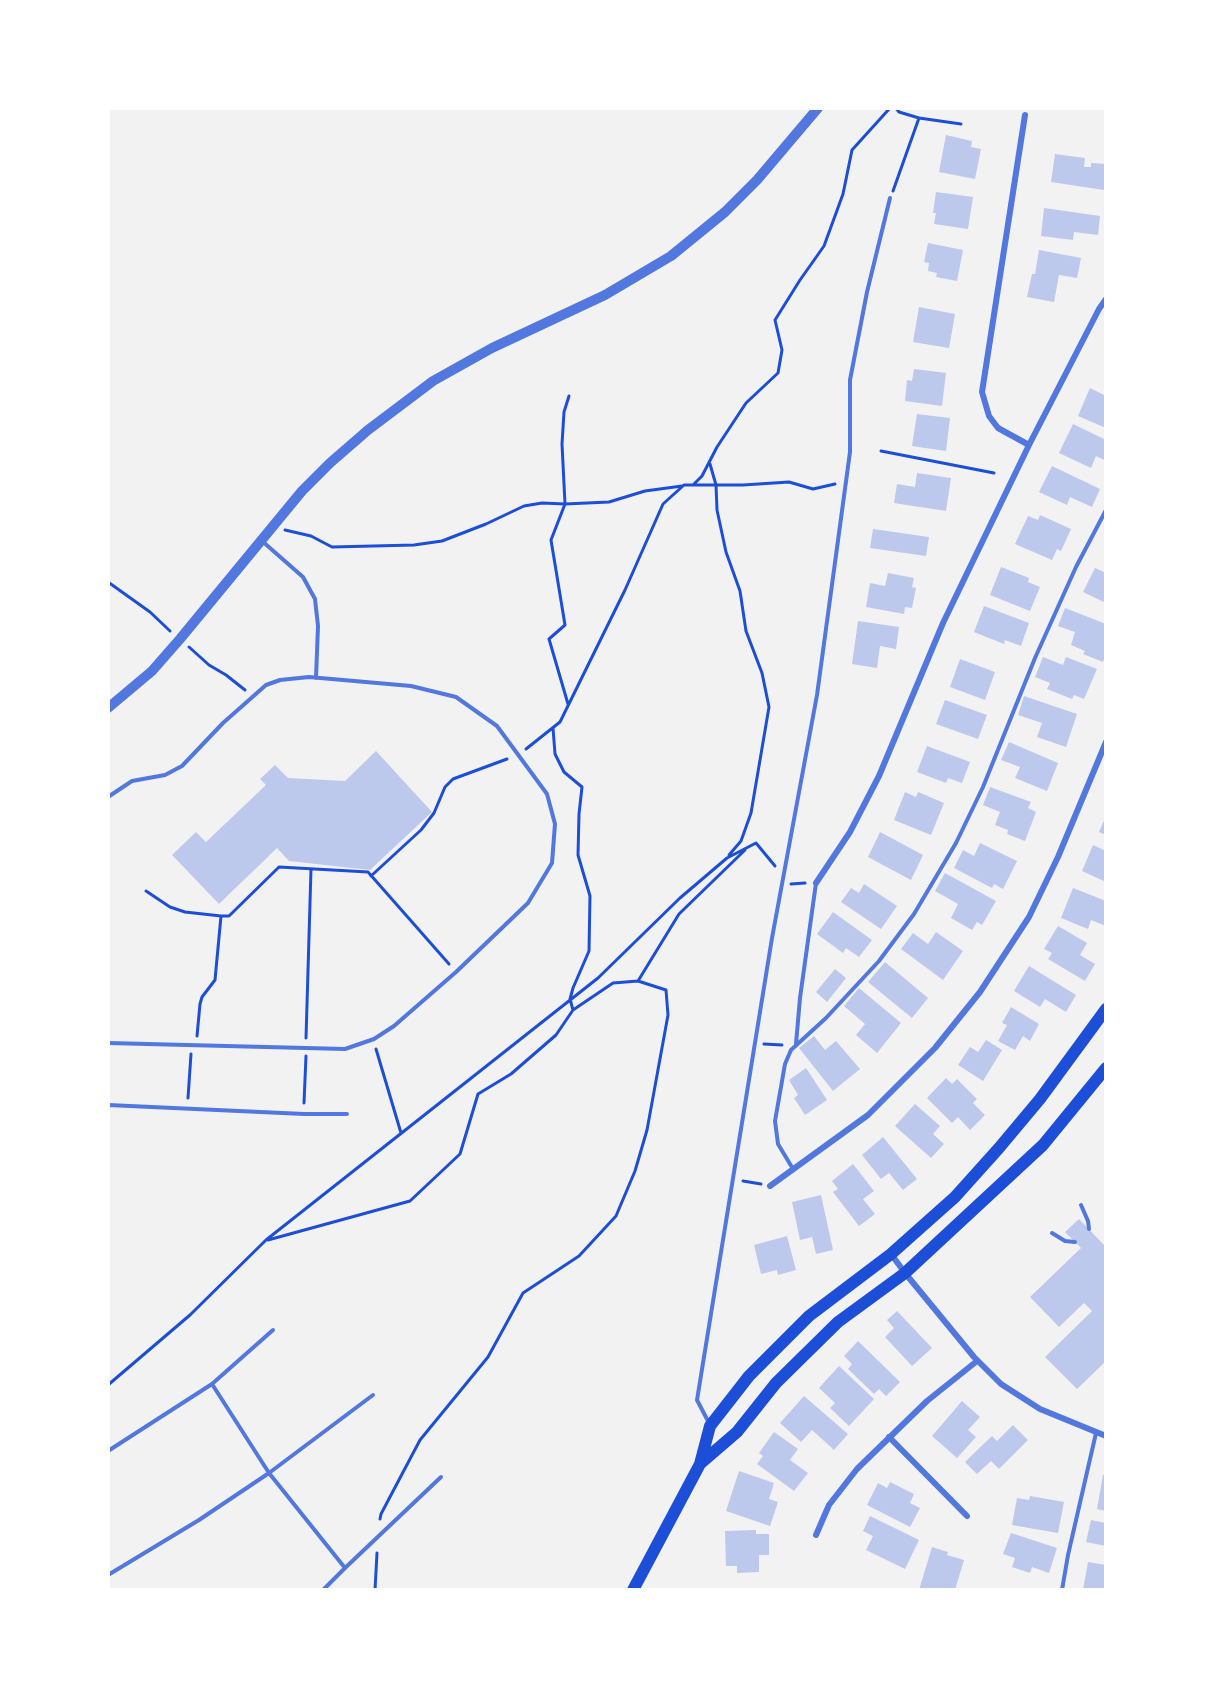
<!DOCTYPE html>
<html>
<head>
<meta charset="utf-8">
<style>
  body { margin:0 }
  #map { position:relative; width:1214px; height:1698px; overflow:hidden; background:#f2f2f2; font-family:"Asap Condensed",sans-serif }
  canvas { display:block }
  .frame { position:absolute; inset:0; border:110px solid #fff; pointer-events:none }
</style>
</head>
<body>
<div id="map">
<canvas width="1214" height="1698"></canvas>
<div class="frame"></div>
</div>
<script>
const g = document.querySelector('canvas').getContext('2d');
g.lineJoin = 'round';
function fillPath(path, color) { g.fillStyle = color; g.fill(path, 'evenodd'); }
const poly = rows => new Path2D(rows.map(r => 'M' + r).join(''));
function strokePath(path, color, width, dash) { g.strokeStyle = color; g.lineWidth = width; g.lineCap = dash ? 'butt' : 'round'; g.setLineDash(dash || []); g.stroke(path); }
const building = poly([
  [946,135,972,141,971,147,981,149,975,179,939,172],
  [1055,154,1085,158,1084,167,1091,167,1091,163,1106,164,1104,190,1051,182],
  [936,192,973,197,968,229,934,224,936,213,933,213],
  [1044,208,1100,216,1098,235,1074,232,1073,240,1041,236],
  [928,243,963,250,957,281,936,277,937,273,928,271,929,263,924,262],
  [1039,250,1081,258,1077,278,1059,275,1054,302,1027,297,1032,274,1035,274],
  [919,307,955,314,949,348,913,342],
  [914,369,946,373,942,406,905,401,907,380,912,381],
  [1090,388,1106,396,1106,428,1078,416],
  [917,414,950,418,946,451,912,446],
  [1073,424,1106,440,1106,461,1096,456,1091,468,1059,453],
  [1052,466,1100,489,1092,507,1070,497,1067,505,1039,492],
  [917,473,951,478,946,511,894,503,897,484,915,487],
  [1040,515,1071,529,1061,551,1057,549,1052,560,1015,544,1028,516,1038,520],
  [873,529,929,537,926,556,870,548],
  [1001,567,1029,578,1028,582,1040,587,1030,611,990,595],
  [1095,568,1106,573,1106,603,1083,592],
  [888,573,914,578,912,587,916,588,912,608,905,607,904,614,866,607,870,583,885,586],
  [984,606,1029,623,1021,646,1005,640,1004,644,974,632],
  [1065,608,1106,624,1106,653,1103,662,1083,654,1085,651,1071,645,1075,632,1058,626],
  [858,621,899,627,896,649,880,646,877,668,852,664],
  [1043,657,1063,665,1066,657,1097,669,1084,699,1074,695,1072,699,1047,689,1050,683,1035,677],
  [960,659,995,672,985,700,950,687],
  [1024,696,1077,714,1066,747,1037,737,1042,723,1018,715],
  [945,700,987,715,978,739,936,724],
  [1009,742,1058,763,1047,791,1015,778,1020,767,1001,760],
  [927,746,970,762,962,783,948,778,946,783,917,772],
  [376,751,432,812,370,870,289,861,277,848,219,904,172,855,196,832,206,842,266,785,260,779,275,765,288,778,345,781],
  [990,787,1031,802,1028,808,1036,812,1025,841,1007,834,1008,830,995,825,1000,812,983,805],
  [905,792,916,797,918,792,944,803,931,835,894,820],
  [1106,816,1106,835,1099,832],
  [880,832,923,855,911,880,868,857],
  [980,843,1017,861,1003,889,994,884,992,888,954,868,963,850,974,856],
  [1093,845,1106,851,1106,882,1082,871],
  [945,873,996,901,982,925,977,922,972,930,951,918,958,904,935,891],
  [864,884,897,906,881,929,841,902,851,888,859,893],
  [1073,888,1106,901,1106,926,1091,920,1088,929,1061,918],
  [833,912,872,940,859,957,846,948,843,953,817,934],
  [1058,926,1087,943,1080,955,1095,964,1085,981,1048,959,1052,953,1044,949],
  [936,932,963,951,943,980,901,949,913,933,928,944],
  [885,962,928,998,912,1018,868,982],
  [1029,966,1076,995,1066,1012,1045,999,1040,1007,1014,991],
  [835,969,846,978,827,1002,816,992],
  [859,988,901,1023,877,1053,856,1035,865,1024,844,1006],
  [1011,1007,1039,1024,1030,1041,1023,1036,1015,1050,998,1041,1007,1025,1002,1023],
  [814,1036,825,1050,836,1041,860,1069,833,1091,799,1048],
  [986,1040,1002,1050,983,1081,958,1065,970,1047,978,1052],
  [806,1068,827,1100,805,1115,794,1098,798,1095,789,1080],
  [946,1078,952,1084,957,1079,977,1099,973,1103,985,1115,970,1130,958,1117,952,1123,927,1098],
  [915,1104,940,1126,933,1134,944,1144,931,1158,895,1126],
  [883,1137,917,1179,903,1190,889,1173,881,1179,862,1155],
  [853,1164,874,1191,863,1199,875,1214,859,1226,833,1192,838,1189,832,1181],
  [821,1195,833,1250,816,1254,812,1237,800,1240,792,1202],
  [1079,1219,1106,1247,1106,1361,1077,1389,1045,1357,1092,1311,1084,1303,1059,1327,1030,1297,1081,1248,1065,1232],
  [787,1236,796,1270,778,1275,777,1270,761,1274,754,1245],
  [897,1311,932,1348,912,1366,885,1337,894,1328,887,1320],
  [858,1341,900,1382,886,1396,879,1389,874,1394,848,1369,852,1364,844,1356],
  [839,1366,874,1399,849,1426,830,1408,835,1403,819,1388],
  [804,1396,848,1434,834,1450,812,1430,801,1442,780,1423],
  [962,1401,980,1417,968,1430,976,1437,957,1458,932,1436],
  [1013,1425,1028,1440,999,1469,991,1461,977,1474,965,1462,992,1436,997,1441],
  [774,1432,798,1449,790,1460,808,1473,794,1491,757,1464,763,1456,759,1453],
  [739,1471,774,1483,769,1499,778,1502,770,1526,726,1511],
  [1103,1475,1106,1475,1106,1511,1097,1509],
  [890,1482,914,1494,910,1503,920,1508,910,1527,867,1505,878,1483,887,1488],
  [1030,1496,1064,1502,1058,1533,1012,1525,1017,1498,1029,1500],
  [870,1516,919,1540,905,1569,866,1550,873,1536,863,1531],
  [1091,1520,1106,1523,1106,1546,1086,1542],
  [756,1530,756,1534,769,1534,769,1555,759,1555,759,1572,737,1573,737,1566,726,1566,725,1531],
  [1011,1533,1057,1548,1049,1573,1032,1567,1030,1573,1012,1567,1015,1558,1003,1554],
  [932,1547,948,1552,947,1555,964,1560,955,1590,919,1590],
  [1088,1562,1106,1565,1106,1590,1083,1590]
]);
const path = poly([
  [896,108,899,112,919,118],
  [893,191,919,118,961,124],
  [881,451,994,473],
  [710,464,716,485,717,510,726,552,740,591,746,631,762,673,769,707,751,813,741,841,729,855],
  [693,485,702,476,717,447,746,403,778,373,782,350,775,320,800,280,824,246,843,194,852,150,890,108],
  [285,530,311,536,332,547,414,545,442,541,486,524,524,506,542,503,565,504,609,502,645,491,682,486],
  [108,582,150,612,170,631],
  [189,647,209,665,226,675,245,690],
  [568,704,549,639,565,625,551,540,565,504,562,444,564,412,569,396],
  [553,728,555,754,564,772,582,787,579,814,578,855,590,896,589,951,573,988,570,999,573,1010],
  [526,749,560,722,625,590,663,504,684,485,743,485,789,482,813,489,835,484],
  [371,876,421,830,434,813,445,787,453,779,507,759],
  [791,884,805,883],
  [146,891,170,907,185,912,221,916],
  [197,1036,200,1004,202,997,215,980,221,916,229,916,279,867,368,872,449,964],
  [306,1038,311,869],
  [764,1044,782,1045],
  [376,1049,401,1133],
  [188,1098,191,1054],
  [304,1103,306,1056],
  [743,1181,761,1184],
  [268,1240,410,1201,460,1154,478,1094,511,1074,556,1035,573,1010,613,983,638,981,679,914,745,850],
  [108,1385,190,1315,266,1240,598,978,680,898,727,858,756,843,775,866],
  [380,1519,381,1514,420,1440,488,1357,523,1293,579,1256,616,1216,635,1171,647,1130,668,1015,666,990,638,981],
  [375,1590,377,1553]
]);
const service = poly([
  [262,541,303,577,315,599,318,626,316,678],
  [108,797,132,781,165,775,182,766,223,723,266,685,280,680,309,677,411,686,456,697,497,726,547,794,555,824,552,863,528,903,456,972,394,1026,374,1039,345,1049,108,1043],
  [796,1044,800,998,816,883],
  [108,1105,304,1114,347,1114],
  [793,1169,778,1144,775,1121,785,1064,791,1050,826,1018,879,961,914,914,956,843,983,787,1035,658,1076,567,1106,510],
  [1081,1205,1088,1221,1089,1229],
  [1052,1233,1065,1241,1075,1242],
  [273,1330,212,1384,269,1473,345,1568,323,1590],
  [709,1423,697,1400,772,938,817,695,850,452,850,380,867,292,890,198],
  [108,1451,212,1384],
  [345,1568,441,1477],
  [108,1575,199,1520,269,1473,373,1395],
  [1062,1590,1068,1555,1096,1433]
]);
const minor = poly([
  [1025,115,982,392,989,416,998,428,1029,445],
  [816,883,850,832,879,776,943,623,1029,445,1099,309,1106,299],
  [770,1186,868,1115,935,1048,980,992,1029,917,1058,857,1106,742],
  [891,1254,905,1273,974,1357,1001,1384,1040,1409,1106,1436],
  [889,1437,967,1516],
  [816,1535,829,1505,857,1469,927,1401,977,1361]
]);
const tertiary = poly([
  [108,708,152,671,180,639,302,491,330,463,368,430,433,381,492,348,605,295,671,256,725,212,757,180,818,108]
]);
const secondary = poly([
  [701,1463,737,1432,776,1383,838,1322,905,1273,1043,1145,1106,1068],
  [633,1590,700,1464,710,1426,749,1376,809,1316,891,1254,955,1197,999,1148,1040,1099,1106,1009]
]);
fillPath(building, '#bdc9ec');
strokePath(path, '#1d4ed8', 3);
strokePath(service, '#5277de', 4);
strokePath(minor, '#5277de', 6);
strokePath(tertiary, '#5277de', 10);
strokePath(secondary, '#1d4ed8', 12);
</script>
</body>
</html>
